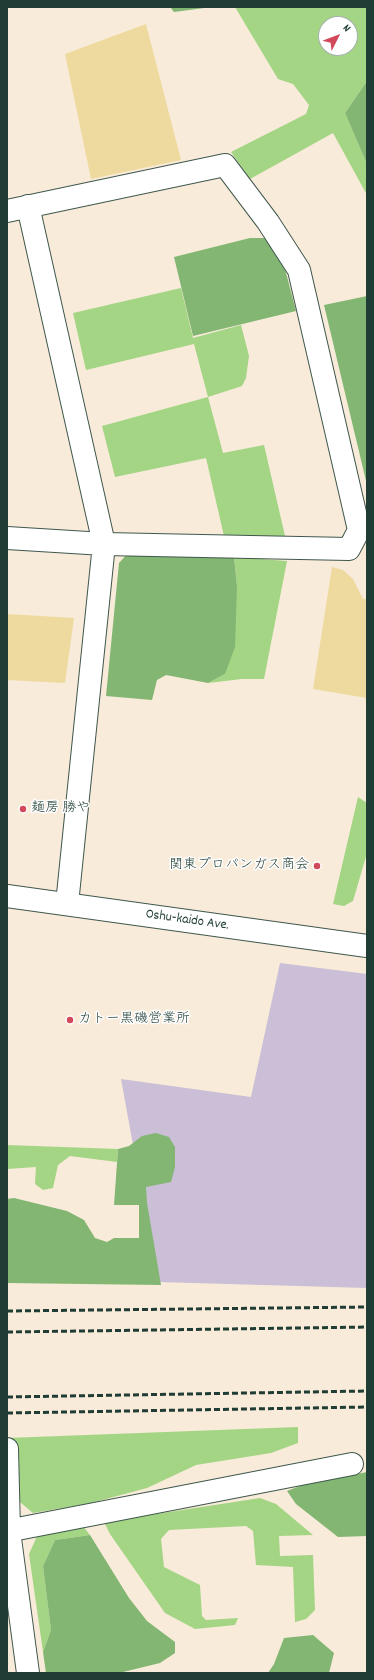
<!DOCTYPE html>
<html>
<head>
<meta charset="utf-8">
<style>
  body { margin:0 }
  #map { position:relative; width:374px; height:1680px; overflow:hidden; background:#f8ebd9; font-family:Dekko,sans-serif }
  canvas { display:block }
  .frame { position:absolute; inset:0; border:8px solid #1f3d34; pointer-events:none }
  .north { position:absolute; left:318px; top:16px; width:40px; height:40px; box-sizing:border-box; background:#fff; border:1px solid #a5b1ae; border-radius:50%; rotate:48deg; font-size:11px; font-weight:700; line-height:16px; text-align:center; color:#1f3d34 }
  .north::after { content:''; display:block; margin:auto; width:14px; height:18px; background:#d1495b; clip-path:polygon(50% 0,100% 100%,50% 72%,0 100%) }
</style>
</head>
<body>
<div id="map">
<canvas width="374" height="1680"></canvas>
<div class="frame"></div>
<div class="north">N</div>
</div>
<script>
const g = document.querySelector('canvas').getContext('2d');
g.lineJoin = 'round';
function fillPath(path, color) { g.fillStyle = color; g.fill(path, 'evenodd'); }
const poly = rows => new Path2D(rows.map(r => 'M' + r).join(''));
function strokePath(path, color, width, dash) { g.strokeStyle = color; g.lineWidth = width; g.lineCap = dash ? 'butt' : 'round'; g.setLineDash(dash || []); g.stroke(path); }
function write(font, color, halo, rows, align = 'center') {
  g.font = font + ' Dekko,"Klee One",sans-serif'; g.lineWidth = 3; g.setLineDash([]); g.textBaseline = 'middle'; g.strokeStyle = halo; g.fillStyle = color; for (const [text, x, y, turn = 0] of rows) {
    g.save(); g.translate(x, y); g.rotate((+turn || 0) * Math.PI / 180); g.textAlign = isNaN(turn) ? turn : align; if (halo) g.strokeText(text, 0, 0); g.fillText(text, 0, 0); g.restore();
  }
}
const industrial = poly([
  [280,963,367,974,367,1288,158,1282,121,1079,251,1097]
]);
const green = poly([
  [235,7,367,7,367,81,345,113,367,164,367,195,333,133,250,179,231,152,306,114,309,105,293,84,278,79],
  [326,24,350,24,350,48,326,48],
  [181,288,193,338,241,325,249,356,246,378,242,386,208,397,223,453,264,445,285,536,224,536,206,458,115,477,102,426,208,397,194,344,86,370,73,313],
  [234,557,287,561,264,679,242,679,208,683,225,674,237,586],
  [358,797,367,803,367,853,353,901,344,906,333,904],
  [7,1145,118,1149,117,1162,70,1156,58,1165,53,1188,43,1190,35,1184,36,1167,7,1169],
  [298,1427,298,1443,271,1453,196,1465,147,1488,91,1503,33,1513,14,1497,7,1438],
  [260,1498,276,1504,313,1535,279,1536,280,1556,313,1555,315,1610,306,1619,295,1622,293,1567,256,1565,253,1531,246,1526,169,1530,161,1539,164,1567,200,1585,202,1616,206,1620,238,1618,235,1625,195,1629,165,1613,110,1534,104,1522],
  [82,1525,90,1535,55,1540,43,1566,51,1630,43,1652,29,1554,38,1534]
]);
const forest = poly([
  [170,7,212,7,174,12],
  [367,81,367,164,345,113],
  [250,238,266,238,284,265,296,311,193,336,174,257],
  [367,296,367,485,324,305],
  [129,552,234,557,237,586,235,647,225,674,208,683,166,675,157,680,152,700,106,696,119,563],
  [156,1133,169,1137,175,1147,175,1167,171,1182,146,1187,147,1203,161,1285,7,1283,7,1199,14,1198,67,1211,84,1220,95,1238,107,1242,114,1238,139,1238,139,1205,114,1205,118,1149,129,1146,142,1136],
  [367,1472,367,1536,338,1537,296,1504,287,1491,305,1484],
  [90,1535,129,1598,147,1621,175,1642,175,1653,160,1663,119,1673,46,1673,43,1652,51,1630,43,1566,55,1540],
  [313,1635,334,1653,329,1673,268,1673,274,1664,284,1638]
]);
const sand = poly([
  [146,24,181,160,91,179,65,54],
  [332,567,343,570,353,579,363,599,367,599,367,698,313,689],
  [7,614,74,618,65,683,7,680]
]);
const minor = poly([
  [28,206,104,544,67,904],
  [7,211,225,165,268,222,299,270,359,530,349,549,104,544,7,538],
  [7,1449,9,1531,28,1673],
  [7,1531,352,1464]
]);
const major = poly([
  [7,896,367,946]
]);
const rail = poly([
  [7,1311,367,1307],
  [7,1332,367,1327],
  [7,1397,367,1391],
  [7,1413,367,1407]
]);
const markers = [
  [23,809,4,"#d1495b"],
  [317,866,4,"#d1495b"],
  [70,1020,4,"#d1495b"]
];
const poiNames = [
  ["麺房 勝や",31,809],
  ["関東プロパンガス商会",309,866,"right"],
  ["カトー黒磯営業所",78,1020]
];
const streetNames = [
  ["Oshu-kaido Ave.",187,921,8]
];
fillPath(industrial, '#cabfd6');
fillPath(green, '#a3d584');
fillPath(forest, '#82b672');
fillPath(sand, '#eeda9e');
strokePath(minor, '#40574d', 24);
strokePath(major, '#40574d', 24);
strokePath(minor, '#fff', 22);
strokePath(major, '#fff', 22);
strokePath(rail, '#1f3d34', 3, [6, 3]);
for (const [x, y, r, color] of markers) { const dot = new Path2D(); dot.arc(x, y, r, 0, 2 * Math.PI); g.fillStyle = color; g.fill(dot); strokePath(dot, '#fff', 1.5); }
write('14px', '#1f3d34', '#fff', poiNames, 'left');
write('14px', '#1f3d34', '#fff', streetNames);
</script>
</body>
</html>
